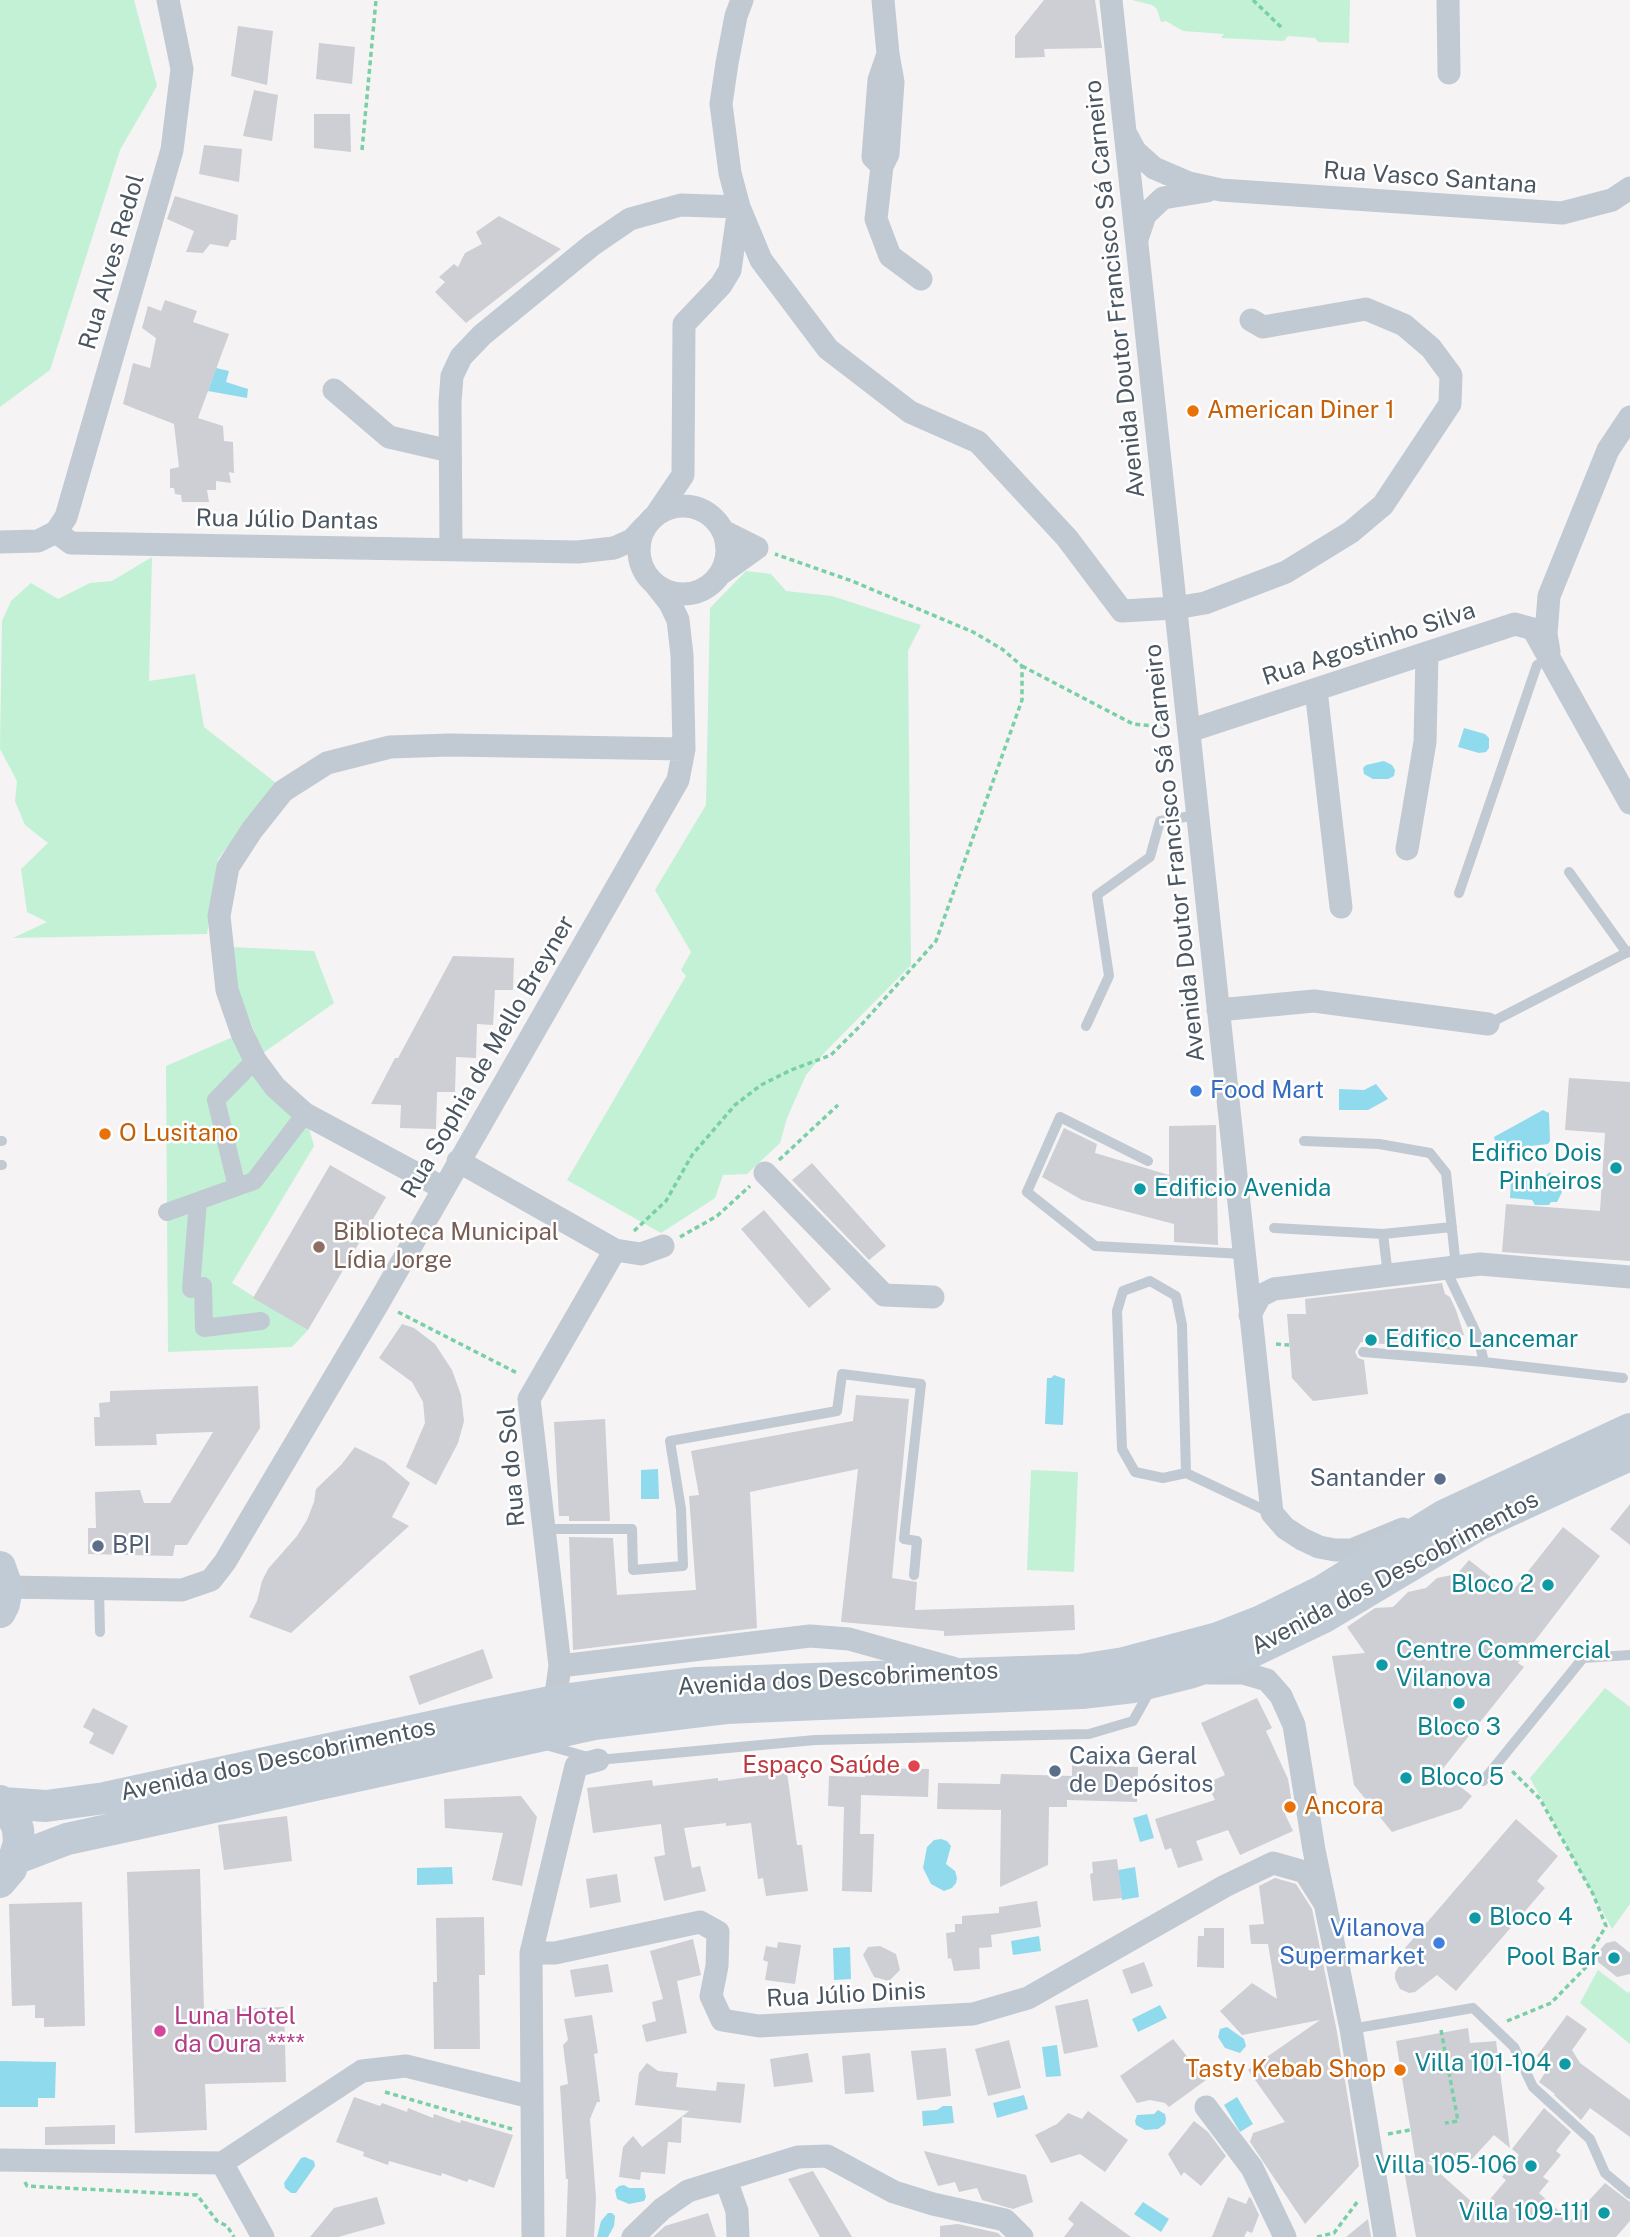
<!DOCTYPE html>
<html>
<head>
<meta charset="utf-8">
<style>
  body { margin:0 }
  canvas { display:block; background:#f5f3f3 }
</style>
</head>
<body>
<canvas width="1630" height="2237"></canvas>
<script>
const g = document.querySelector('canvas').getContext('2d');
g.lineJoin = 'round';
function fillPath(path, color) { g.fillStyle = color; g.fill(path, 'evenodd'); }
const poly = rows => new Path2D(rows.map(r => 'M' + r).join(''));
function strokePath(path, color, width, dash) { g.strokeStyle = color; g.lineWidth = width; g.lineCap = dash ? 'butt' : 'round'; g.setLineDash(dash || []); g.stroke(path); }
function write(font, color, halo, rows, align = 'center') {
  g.font = font + ' "Public Sans",sans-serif'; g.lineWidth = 5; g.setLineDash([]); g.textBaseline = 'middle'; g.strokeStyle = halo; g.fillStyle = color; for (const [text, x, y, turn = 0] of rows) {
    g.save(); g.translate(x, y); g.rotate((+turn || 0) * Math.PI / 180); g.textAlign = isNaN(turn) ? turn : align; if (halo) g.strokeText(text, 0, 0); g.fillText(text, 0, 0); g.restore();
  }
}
const green = poly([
  [0,0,134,0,157,86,120,150,50,370,0,407],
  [1132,0,1350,0,1349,43,1318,42,1315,38,1288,36,1284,41,1221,38,1224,34,1183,31,1166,21,1161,22,1157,9,1152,5],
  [152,557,149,681,195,674,204,727,276,783,218,859,207,934,13,938,47,922,27,912,21,869,48,843,25,825,15,801,17,781,0,749,2,621,11,601,31,583,58,599,90,583,112,581],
  [746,571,771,574,786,591,832,596,921,625,908,651,911,965,825,1052,806,1075,787,1118,780,1143,747,1174,723,1175,715,1198,661,1233,567,1180,686,976,681,970,691,952,655,890,706,805,710,608],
  [231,947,314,951,334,1003,263,1053,235,983],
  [242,1033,305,1114,314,1146,232,1283,308,1330,292,1347,168,1352,166,1066],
  [1031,1470,1078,1472,1074,1572,1027,1570],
  [1605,1688,1630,1707,1630,1904,1612,1929,1530,1778],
  [1598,1970,1628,1993,1630,1991,1630,2044,1580,2003]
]);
const water = poly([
  [216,368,229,371,226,382,248,389,247,398,208,391],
  [1464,728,1485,734,1489,738,1489,748,1486,752,1479,753,1458,747],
  [1384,761,1392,765,1395,770,1394,776,1388,779,1373,779,1364,774,1363,768,1366,765],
  [1376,1084,1388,1099,1368,1110,1339,1110,1339,1089,1364,1090],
  [1543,1110,1549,1113,1550,1141,1548,1144,1497,1150,1494,1137],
  [1550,1172,1563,1190,1557,1202,1551,1202,1549,1205,1535,1205,1532,1200,1510,1198,1511,1178,1541,1179],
  [1054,1375,1065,1379,1063,1425,1045,1424,1047,1378,1051,1378],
  [658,1469,659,1499,641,1499,641,1470],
  [1147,1814,1154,1838,1140,1842,1133,1818],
  [941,1839,947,1841,951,1846,946,1864,955,1871,957,1878,956,1883,952,1888,944,1891,931,1884,923,1868,927,1847,934,1840],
  [452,1867,453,1884,417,1885,417,1868],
  [1135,1867,1139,1897,1122,1900,1118,1870],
  [1039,1936,1041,1951,1013,1955,1011,1941],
  [850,1947,851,1979,834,1980,833,1948],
  [1160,2005,1167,2018,1138,2032,1132,2019],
  [1227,2027,1244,2039,1246,2046,1240,2053,1225,2048,1218,2037,1220,2029],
  [1057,2045,1061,2076,1046,2077,1042,2047],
  [0,2061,56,2062,55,2098,38,2098,38,2107,0,2107],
  [1024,2095,1028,2109,997,2118,993,2103],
  [1237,2097,1253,2124,1240,2132,1224,2105],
  [943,2106,952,2106,954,2123,923,2126,922,2111,937,2110],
  [1158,2110,1165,2114,1166,2119,1165,2124,1158,2129,1145,2130,1136,2125,1135,2121,1137,2115,1154,2114],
  [305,2157,314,2161,315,2166,296,2193,291,2193,285,2188,284,2183,301,2158],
  [624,2185,629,2188,644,2188,646,2197,644,2201,629,2204,617,2199,615,2190,619,2186],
  [1143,2202,1169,2219,1161,2232,1134,2214],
  [608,2213,612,2213,615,2216,614,2226,608,2237,597,2237,601,2221]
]);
const building = poly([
  [1044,0,1095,0,1102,48,1044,49,1045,57,1015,58,1015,36],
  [238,26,273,31,267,85,231,76],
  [319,43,355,47,352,84,316,79],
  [254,90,278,95,272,141,243,136],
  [314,114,350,114,351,152,314,148],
  [204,145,242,149,239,182,199,174],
  [175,196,238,215,236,240,231,240,228,247,210,244,203,253,186,252,194,231,167,219],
  [499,216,561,249,466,323,435,292,445,282,439,277,454,264,458,267,465,253,482,244,476,232],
  [165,300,197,311,193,322,229,334,198,418,223,426,224,441,233,442,234,473,229,472,231,483,216,481,216,490,207,490,209,502,182,502,181,495,175,494,174,488,170,488,170,469,179,467,174,424,123,404,133,363,150,368,156,338,142,328,148,306,161,311],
  [453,956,514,958,513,990,495,990,493,1025,477,1024,476,1058,456,1057,455,1092,437,1092,436,1129,400,1128,401,1105,371,1104,395,1058,398,1058],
  [1569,1078,1630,1082,1630,1261,1502,1252,1506,1204,1600,1211,1605,1133,1565,1130],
  [1216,1125,1218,1245,1174,1242,1174,1224,1082,1200,1042,1177,1064,1128,1097,1144,1095,1153,1169,1175,1169,1126],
  [812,1163,886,1246,869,1260,792,1180],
  [330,1165,386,1197,308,1330,253,1298],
  [764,1210,831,1289,809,1308,741,1229],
  [1442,1283,1445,1294,1450,1297,1456,1310,1464,1335,1452,1339,1454,1350,1361,1342,1355,1352,1358,1358,1364,1360,1368,1394,1313,1401,1292,1378,1287,1314,1306,1314,1305,1299],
  [402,1324,414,1328,435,1344,452,1370,461,1395,464,1421,458,1443,436,1485,406,1467,425,1423,423,1402,412,1382,379,1358],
  [258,1386,260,1428,187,1545,175,1545,173,1556,88,1554,88,1528,96,1528,95,1492,140,1490,144,1503,170,1503,213,1432,156,1434,157,1445,95,1446,94,1417,100,1417,99,1403,110,1402,110,1391],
  [856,1395,909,1399,892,1578,917,1582,915,1610,1074,1605,1075,1630,944,1636,944,1631,841,1622,858,1469,750,1492,757,1628,573,1650,569,1537,613,1538,617,1595,696,1590,689,1496,699,1495,691,1451,853,1421],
  [605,1419,610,1521,569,1521,569,1516,559,1516,554,1422],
  [355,1447,385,1462,410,1483,392,1517,409,1526,291,1633,249,1617,257,1601,262,1581,268,1569,297,1536,307,1520,314,1502,316,1489,341,1465],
  [1630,1504,1630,1545,1610,1529],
  [1563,1527,1600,1556,1518,1663,1524,1667,1441,1771,1472,1796,1461,1809,1392,1832,1354,1785,1332,1656,1365,1653,1347,1627,1375,1608,1393,1607,1408,1592,1426,1588,1437,1578,1457,1574,1469,1560,1511,1593],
  [483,1649,493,1678,419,1705,409,1676],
  [1257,1698,1272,1728,1266,1731,1288,1779,1293,1810,1285,1814,1293,1831,1240,1855,1228,1830,1196,1841,1203,1860,1178,1868,1171,1848,1165,1850,1155,1819,1215,1800,1207,1783,1225,1775,1201,1723],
  [93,1708,128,1726,113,1755,89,1743,94,1733,83,1727],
  [1072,1765,1138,1767,1137,1802,1067,1800,1067,1807,1049,1807,1048,1865,1000,1887,1001,1810,937,1809,938,1783,1000,1784,1001,1774,1072,1776],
  [866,1768,929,1769,928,1797,861,1795,860,1834,874,1834,872,1892,842,1891,844,1807,828,1806,829,1776,865,1777],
  [787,1772,797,1845,802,1845,808,1891,766,1896,763,1878,758,1879,751,1823,726,1826,726,1823,684,1828,692,1868,700,1866,706,1891,664,1901,654,1857,665,1855,661,1824,593,1833,587,1788,652,1780,653,1786,718,1778,718,1781],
  [521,1796,537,1817,522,1886,492,1880,503,1833,445,1828,444,1799],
  [287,1816,292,1861,224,1870,218,1825],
  [1516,1819,1558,1856,1537,1881,1545,1888,1456,1991,1437,1975,1415,1992,1409,1993,1400,1989,1395,1979,1395,1973,1399,1966,1413,1954,1405,1948],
  [1117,1859,1122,1898,1093,1901,1090,1874,1093,1873,1092,1862],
  [200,1869,204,2010,284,2007,286,2082,205,2084,207,2130,135,2133,127,1872],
  [617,1874,621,1902,590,1908,586,1879],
  [1275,1878,1296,1884,1312,1909,1337,2032,1359,2166,1305,2224,1250,2142,1253,2133,1285,2122,1248,2070,1320,2020,1242,2035,1220,2011,1252,1983,1277,1999,1268,1944,1251,1944,1249,1925,1264,1924,1259,1886],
  [1037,1901,1041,1927,991,1935,992,1947,979,1948,980,1969,954,1971,951,1958,948,1959,946,1933,955,1932,955,1924,962,1924,962,1916,999,1913,999,1907],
  [82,1902,85,2026,44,2027,44,2018,35,2018,35,2005,12,2006,9,1904],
  [484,1917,485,1975,479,1975,480,2049,434,2049,433,1982,437,1982,436,1918],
  [1204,1928,1224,1928,1224,1968,1197,1967,1198,1936,1204,1936],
  [693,1939,701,1975,677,1981,687,2033,646,2042,642,2025,656,2021,652,2002,663,1999,650,1951],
  [1615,1941,1630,1953,1630,1974,1617,1977,1598,1962,1598,1952,1606,1943],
  [778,1942,801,1945,795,1984,765,1980,768,1962,763,1960,766,1946,777,1948],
  [880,1946,896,1954,900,1970,889,1981,874,1977,863,1955,868,1947],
  [1144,1962,1153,1986,1131,1994,1122,1970],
  [608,1964,613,1992,575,1997,570,1970],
  [1088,1999,1098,2047,1064,2054,1055,2006],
  [592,2015,598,2053,594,2054,600,2102,597,2102,590,2119,596,2198,594,2237,566,2237,568,2179,566,2179,560,2086,568,2084,563,2045,568,2040,564,2019],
  [1567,2015,1587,2029,1572,2050,1580,2063,1630,2100,1630,2137,1590,2108,1581,2120,1554,2095,1555,2094,1539,2082,1550,2065,1537,2056],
  [1468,2028,1470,2043,1496,2041,1510,2148,1494,2135,1472,2159,1427,2162,1481,2210,1506,2180,1502,2177,1519,2155,1512,2149,1544,2108,1571,2132,1556,2151,1561,2155,1543,2177,1549,2181,1539,2193,1570,2221,1605,2183,1630,2202,1630,2221,1616,2237,1416,2237,1404,2170,1417,2169,1396,2041],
  [1173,2039,1206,2080,1169,2107,1165,2103,1150,2100,1137,2103,1120,2076],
  [1009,2040,1021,2088,988,2096,975,2049],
  [946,2048,951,2096,917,2100,911,2051],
  [808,2053,813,2082,774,2087,770,2059],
  [870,2053,874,2092,845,2094,842,2056],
  [647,2063,658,2071,678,2073,676,2087,716,2091,717,2082,745,2084,741,2123,682,2117,681,2143,668,2142,665,2174,641,2172,640,2180,619,2177,623,2147,633,2136,642,2147,689,2111,635,2105,639,2073],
  [354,2097,380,2106,382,2103,407,2112,408,2108,433,2118,434,2114,460,2123,461,2120,513,2135,494,2188,469,2179,467,2182,442,2173,441,2176,389,2161,388,2165,363,2156,364,2152,336,2142],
  [1088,2111,1128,2140,1105,2172,1080,2154,1051,2163,1035,2135,1057,2124,1068,2113,1082,2119],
  [1194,2121,1208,2132,1226,2156,1201,2186,1184,2172,1181,2176,1168,2154],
  [115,2125,115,2144,45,2145,45,2127],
  [924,2151,1026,2175,1033,2202,1013,2209,982,2200,977,2188,959,2192,955,2182,938,2186],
  [813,2171,852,2237,820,2237,788,2179],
  [377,2197,385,2224,338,2237,310,2237,334,2208],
  [1228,2197,1246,2204,1249,2197,1251,2198,1259,2215,1252,2233,1247,2231,1244,2237,1212,2237],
  [1081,2201,1131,2237,1064,2237,1074,2224,1068,2219],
  [708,2213,716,2237,653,2237,665,2226],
  [1368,2219,1371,2237,1346,2237],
  [958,2224,998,2233,1002,2237,940,2237,940,2226]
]);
const path = poly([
  [1253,0,1283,29],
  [362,150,376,0],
  [1022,666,1133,724,1166,727],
  [779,1160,838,1105],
  [634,1231,666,1201,692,1155,735,1105,761,1085,791,1070,831,1055,862,1024,936,941,1022,700,1022,666,1002,649,973,632,852,581,775,554],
  [680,1237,717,1216,750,1186],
  [398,1312,519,1374],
  [1276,1344,1289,1345],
  [1507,2021,1551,2003,1592,1961,1591,1951,1606,1926,1593,1894,1540,1799,1510,1769],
  [1441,2030,1458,2121,1445,2123],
  [385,2092,512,2129],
  [1388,2134,1410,2130],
  [25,2182,27,2186,197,2195,217,2221,227,2226,234,2237],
  [1317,2237,1334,2233,1358,2201]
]);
const service = poly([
  [1569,872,1627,953],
  [1459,893,1537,665,1550,659],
  [1488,1024,1630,951],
  [1086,1026,1109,976,1097,895,1150,857,1160,821,1198,815],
  [0,1141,2,1141],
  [1304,1141,1379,1144,1430,1153,1446,1173,1456,1267],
  [1148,1161,1060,1117,1027,1192,1095,1246,1244,1254],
  [0,1165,2,1165],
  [1274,1228,1383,1234,1452,1227],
  [1383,1234,1388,1275],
  [1445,1268,1478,1337,1484,1362],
  [1363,1352,1484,1362,1623,1378],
  [1186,1473,1182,1325,1176,1296,1150,1281,1123,1291,1117,1311,1122,1449,1135,1472,1163,1478,1186,1473,1271,1513],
  [544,1529,632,1529,633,1570,683,1566,681,1509,670,1441,837,1411,842,1374,921,1384,904,1539,917,1541,914,1575],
  [99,1590,100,1632],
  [546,1745,598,1760,815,1740,1089,1734,1133,1721,1151,1689],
  [1483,1781,1583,1658,1630,1655],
  [1351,2029,1473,2008,1514,2047,1533,2087,1590,2139,1605,2173,1630,2194]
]);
const pedestrian = poly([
  [237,1187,254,1181,305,1114],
  [198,1201,191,1289,203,1286,204,1328,261,1321],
  [167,1212,237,1187,216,1100,255,1060]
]);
const minor = poly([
  [883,0,888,54,893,82,888,154,882,166,873,157,879,80,888,54],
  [1111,0,1272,1513,1285,1528,1302,1539,1319,1547,1335,1550,1352,1550,1403,1529],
  [1448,0,1449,73],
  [1127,136,1135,151,1154,168,1189,183,1221,190,1562,213,1612,200,1630,188],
  [882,166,876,219,890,256,921,279],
  [1137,239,1145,215,1163,198,1207,191],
  [334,390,389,437,450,451],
  '639 550a44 44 0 1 1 88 0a44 44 0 1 1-88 0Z',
  [656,515,683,475,684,324,721,285,730,270,739,207,730,173,721,104,727,63,736,16,742,0],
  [56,532,71,543,578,552,614,548,632,540,645,526],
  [0,542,38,541,56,532,66,517,172,150,182,69,168,0],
  [451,548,450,402,452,376,461,357,482,335,592,245,630,219,681,205,739,207,761,260,828,349,910,412,978,442,1067,538,1122,611,1175,608,1205,603,1286,572,1351,532,1383,505,1450,404,1451,375,1431,348,1404,325,1366,309,1263,327,1251,320],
  [722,573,757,548,725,532],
  [1549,652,1546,634,1549,596,1608,450,1630,417],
  [1316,690,1341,907],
  [1189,731,1515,624,1533,629,1630,803],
  [1407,849,1425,742,1427,654],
  [1218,1010,1314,1001,1488,1024],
  [458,1161,615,1250,641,1254,663,1246],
  [765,1173,884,1295,933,1297],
  [443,1188,305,1114,275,1087,255,1060,242,1033,227,990,219,916,228,867,252,830,283,791,327,763,390,747,450,745,684,749],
  [1250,1315,1260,1296,1274,1289,1480,1264,1630,1277],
  [7,1587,182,1590,211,1580,225,1562,379,1302,678,780,684,749,682,655,678,620,670,603,655,584],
  [560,1666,810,1636,849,1639,953,1668],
  [1210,1673,1243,1673,1267,1680,1281,1696,1294,1725,1314,1850,1351,2029,1385,2237],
  [555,1701,560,1666,529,1399,615,1250],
  [531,1953,555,1953,700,1922,718,1932,717,1966,711,1996,722,2020,759,2026,973,2014,1028,1998,1225,1886,1273,1863,1305,1872,1324,1902],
  [1206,2107,1252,2168,1285,2237],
  [0,2160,222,2163,362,2071,406,2066,531,2097],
  [222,2163,263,2237],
  [726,2180,737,2211,738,2237],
  [533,2237,531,1953,576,1766,598,1760],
  [633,2237,662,2209,688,2191,798,2157,827,2156,894,2192,933,2204,1005,2220,1022,2237]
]);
const secondary = poly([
  [0,1567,7,1587,4,1604,0,1612],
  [0,1801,12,1815,18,1829,19,1843,11,1869,0,1882],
  [3,1803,46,1806,105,1798,467,1719,555,1701,620,1692,697,1683,1080,1670,1124,1663,1218,1638,1259,1622,1322,1591,1443,1516,1630,1429],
  [17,1858,67,1839,594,1724,726,1708,1082,1693,1133,1687,1189,1673,1251,1652,1324,1617,1478,1525,1630,1455]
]);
const markers = [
  [1193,411,7,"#e8710a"],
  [1196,1091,7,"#3f7fe0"],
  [105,1134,7,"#e8710a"],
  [1616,1168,7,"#0f9aa8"],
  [1140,1189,7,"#0f9aa8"],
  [319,1247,7,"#8d6e63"],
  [1371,1340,7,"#0f9aa8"],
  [1440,1479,7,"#5c6f8a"],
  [98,1546,7,"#5c6f8a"],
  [1548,1585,7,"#0f9aa8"],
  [1382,1665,7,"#0f9aa8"],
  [1459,1703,7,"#0f9aa8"],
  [914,1766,7,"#e0444e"],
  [1055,1771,7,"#5c6f8a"],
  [1406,1778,7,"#0f9aa8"],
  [1290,1807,7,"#e8710a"],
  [1475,1918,7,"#0f9aa8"],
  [1439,1943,7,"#3f7fe0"],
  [1614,1958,7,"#0f9aa8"],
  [160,2031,7,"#d1479c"],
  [1565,2064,7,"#0f9aa8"],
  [1400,2070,7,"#e8710a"],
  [1531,2166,7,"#0f9aa8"],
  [1604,2213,7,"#0f9aa8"]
];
const streetNames = [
  ["Rua Vasco Santana",1430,178,4],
  ["Rua Alves Redol",112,262,-74],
  ["Avenida Doutor Francisco Sá Carneiro",1115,289,-96],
  ["Rua Júlio Dantas",287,520,1],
  ["Rua Agostinho Silva",1369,644,-18],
  ["Avenida Doutor Francisco Sá Carneiro",1175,853,-96],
  ["Rua Sophia de Mello Breyner",488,1057,-60],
  ["Rua do Sol",512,1467,-95],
  ["Avenida dos Descobrimentos",1395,1573,-28],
  ["Avenida dos Descobrimentos",838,1679,-3],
  ["Avenida dos Descobrimentos",278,1760,-12],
  ["Rua Júlio Dinis",846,1995,-3]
];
const foodNames = [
  ["American Diner 1",1207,411],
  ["O Lusitano",119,1134],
  ["Ancora",1304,1807],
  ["Tasty Kebab Shop",1386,2070,"right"]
];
const shopNames = [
  ["Food Mart",1210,1091],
  ["Vilanova",1425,1929,"right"],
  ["Supermarket",1425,1957,"right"]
];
const cultureNames = [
  ["Edifico Dois",1602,1154],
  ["Pinheiros",1602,1182],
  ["Edificio Avenida",1154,1189,"left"],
  ["Edifico Lancemar",1385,1340,"left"],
  ["Bloco 2",1534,1585],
  ["Centre Commercial",1396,1651,"left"],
  ["Vilanova",1396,1679,"left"],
  ["Bloco 3",1459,1728,"center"],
  ["Bloco 5",1420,1778,"left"],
  ["Bloco 4",1489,1918,"left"],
  ["Pool Bar",1600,1958],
  ["Villa 101-104",1551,2064],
  ["Villa 105-106",1517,2166],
  ["Villa 109-111",1590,2213]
];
const educationNames = [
  ["Biblioteca Municipal",333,1233],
  ["Lídia Jorge",333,1261]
];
const serviceNames = [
  ["Santander",1426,1479,"right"],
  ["BPI",112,1546],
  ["Caixa Geral",1069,1757],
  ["de Depósitos",1069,1785]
];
const healthNames = [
  ["Espaço Saúde",900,1766]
];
const hotelNames = [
  ["Luna Hotel",174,2017],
  ["da Oura ****",174,2045]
];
fillPath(green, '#c3f1d5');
fillPath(water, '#90daee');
fillPath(building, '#cdcfd5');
strokePath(path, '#7ad0a6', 3.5, [5, 3.5]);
strokePath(service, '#c1cad2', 10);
strokePath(pedestrian, '#c1cad2', 18);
strokePath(minor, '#c1cad2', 23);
strokePath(secondary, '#c1cbd6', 32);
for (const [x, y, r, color] of markers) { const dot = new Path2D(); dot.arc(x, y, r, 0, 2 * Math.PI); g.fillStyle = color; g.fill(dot); strokePath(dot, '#fff', 2.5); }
write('24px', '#4a5661', '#fff', streetNames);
write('24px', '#c56008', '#fff', foodNames, 'left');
write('24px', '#366cbe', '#fff', shopNames, 'left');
write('24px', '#0d838f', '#fff', cultureNames, 'right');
write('24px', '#785e54', '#fff', educationNames, 'left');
write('24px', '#4e5e75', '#fff', serviceNames, 'left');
write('24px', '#be3a42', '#fff', healthNames, 'right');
write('24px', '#b23c85', '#fff', hotelNames, 'left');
</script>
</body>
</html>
